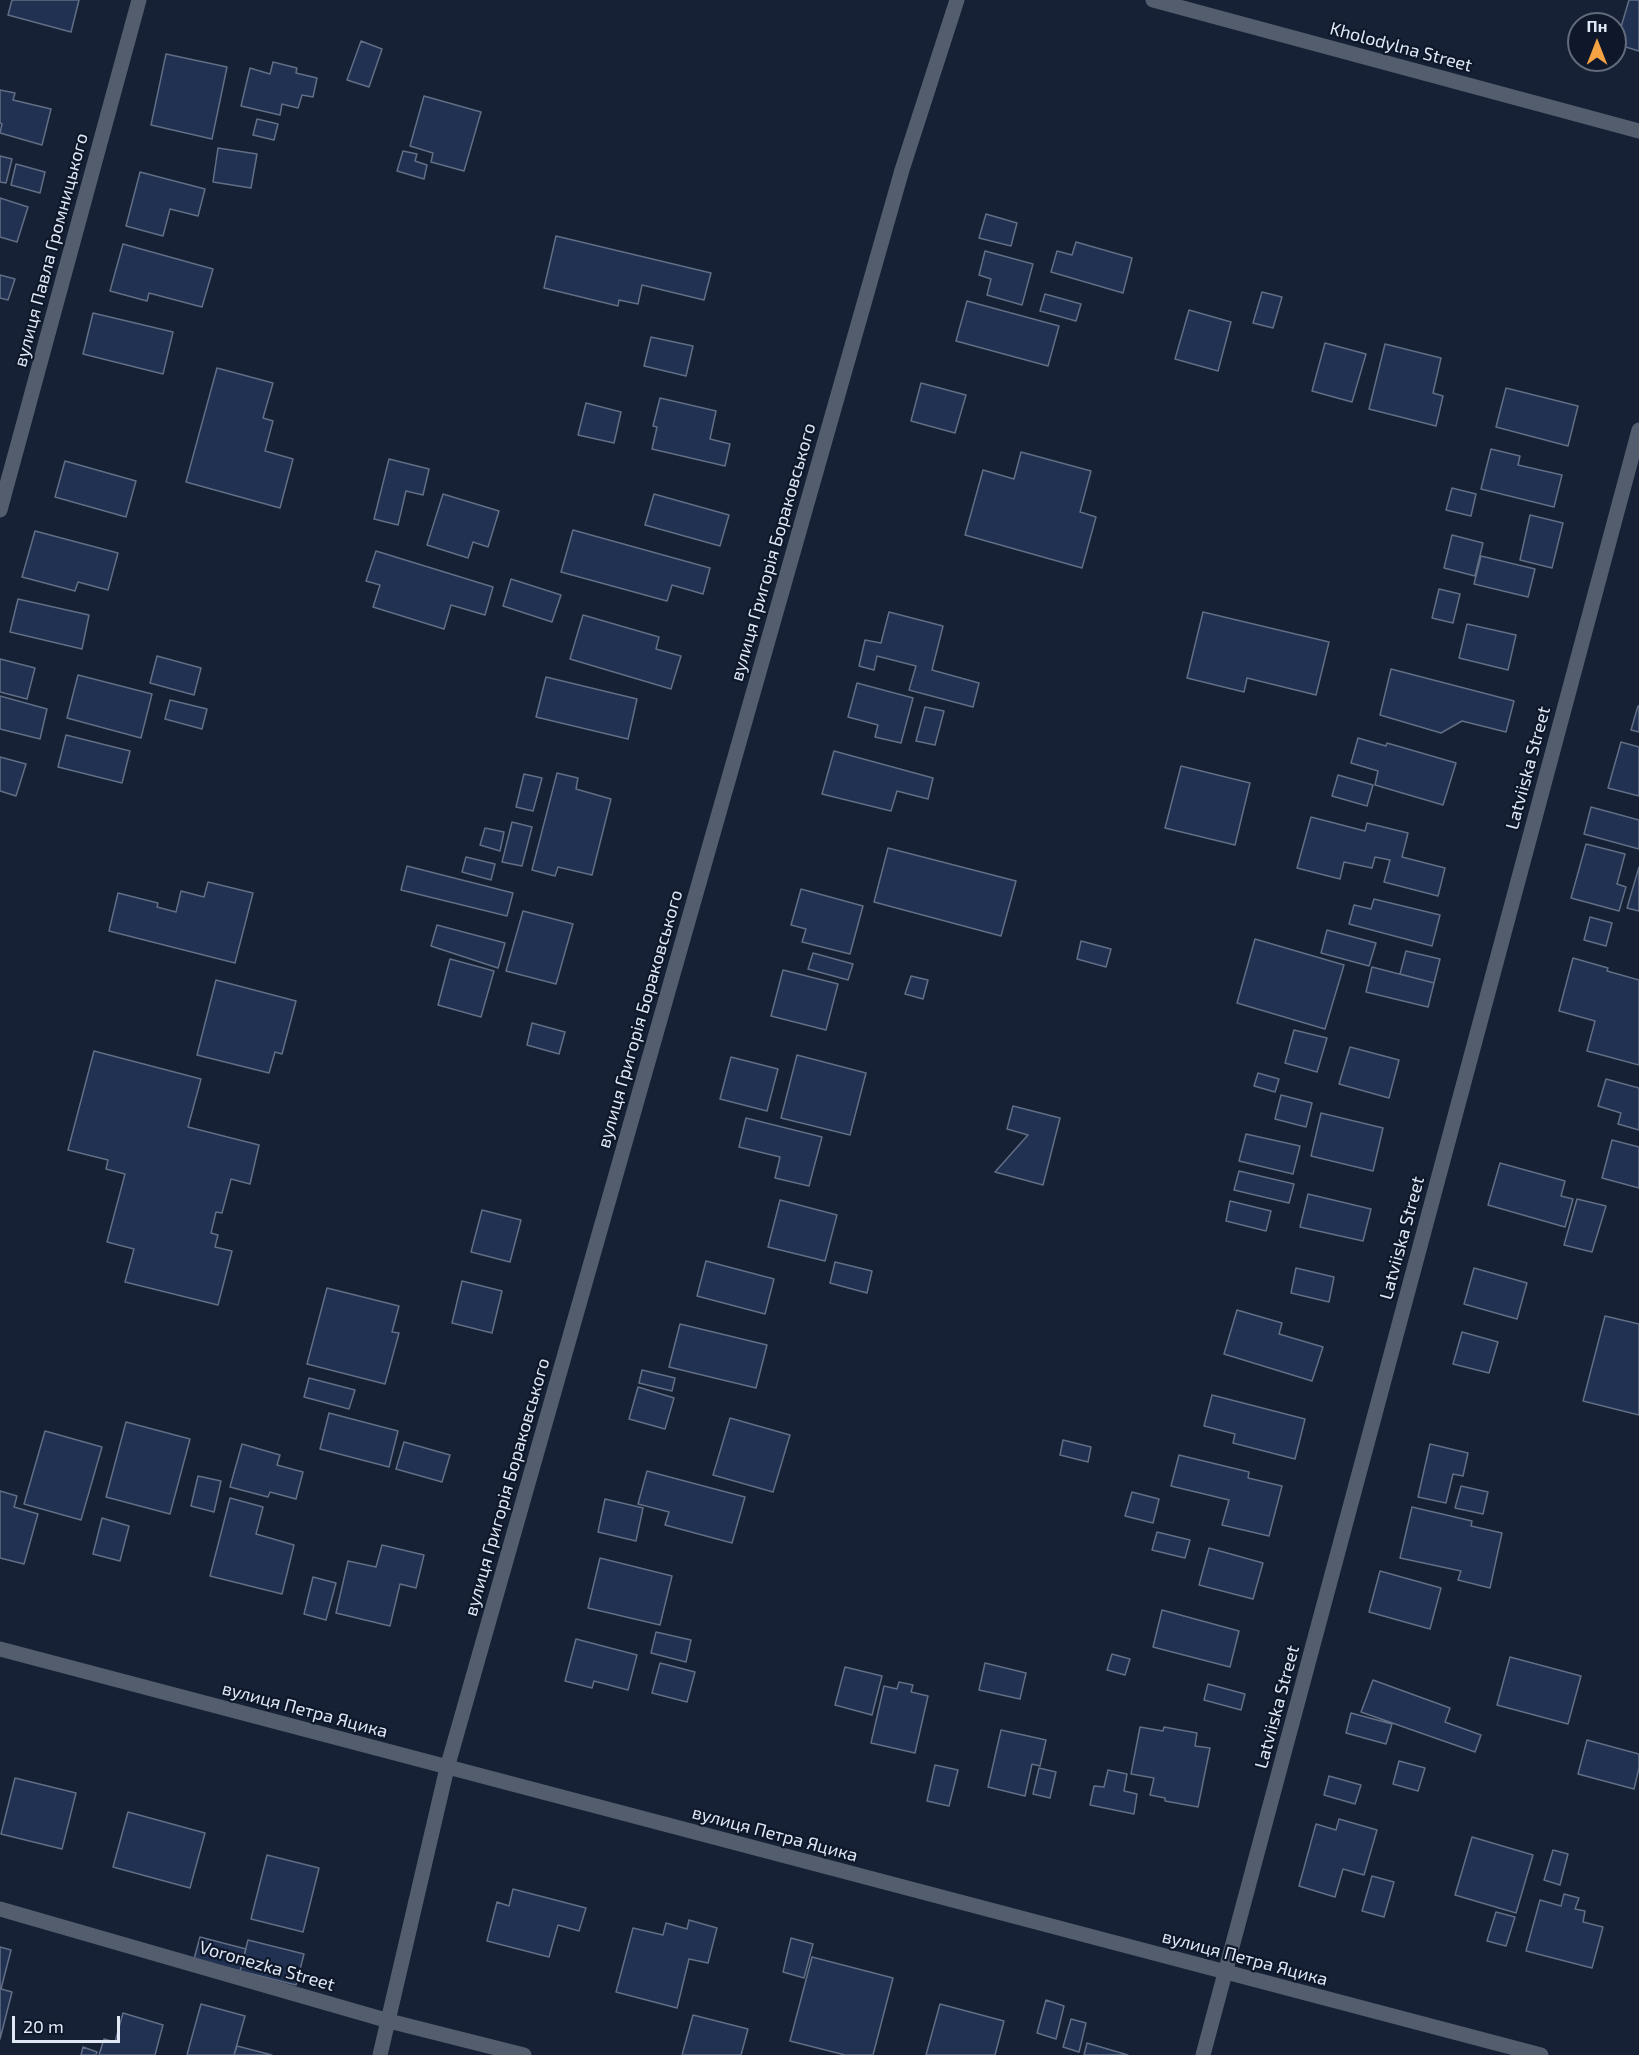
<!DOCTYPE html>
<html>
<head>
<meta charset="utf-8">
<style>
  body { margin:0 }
  #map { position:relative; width:1639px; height:2055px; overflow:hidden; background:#172135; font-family:"Exo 2",sans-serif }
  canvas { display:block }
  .north { position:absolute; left:1567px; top:12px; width:60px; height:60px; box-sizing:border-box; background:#0e182a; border:2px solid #626b7c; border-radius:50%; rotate:0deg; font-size:16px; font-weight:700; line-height:24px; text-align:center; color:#e0e8f6 }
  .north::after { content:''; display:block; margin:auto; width:21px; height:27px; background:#f5a345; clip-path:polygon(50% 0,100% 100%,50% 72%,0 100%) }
  .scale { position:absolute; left:12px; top:2016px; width:108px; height:27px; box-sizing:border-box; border:3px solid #e0e8f6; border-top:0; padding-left:8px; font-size:18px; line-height:21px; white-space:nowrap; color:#e0e8f6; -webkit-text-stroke:4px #0e182a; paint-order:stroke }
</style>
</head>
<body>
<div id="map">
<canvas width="1639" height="2055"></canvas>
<div class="north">Пн</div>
<div class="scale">20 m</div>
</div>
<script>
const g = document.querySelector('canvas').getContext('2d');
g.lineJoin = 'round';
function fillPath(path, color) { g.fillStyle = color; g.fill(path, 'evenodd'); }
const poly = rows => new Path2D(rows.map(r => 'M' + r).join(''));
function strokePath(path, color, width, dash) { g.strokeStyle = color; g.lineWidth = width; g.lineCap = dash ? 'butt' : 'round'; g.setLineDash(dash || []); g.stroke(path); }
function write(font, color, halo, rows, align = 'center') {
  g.font = font + ' "Exo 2",sans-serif'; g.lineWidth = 4.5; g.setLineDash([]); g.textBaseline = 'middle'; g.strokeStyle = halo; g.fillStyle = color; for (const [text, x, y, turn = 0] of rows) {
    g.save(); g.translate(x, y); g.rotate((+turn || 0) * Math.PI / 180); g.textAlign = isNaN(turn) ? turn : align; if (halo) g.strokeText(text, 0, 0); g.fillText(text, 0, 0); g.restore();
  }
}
const building = poly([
  [12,0,79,0,71,32,8,15,12,0],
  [1629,0,1639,0,1639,51,1616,44,1629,0],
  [361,41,382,49,369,87,347,80,361,41],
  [166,54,227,67,212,139,151,125,166,54],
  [273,62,297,68,296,73,317,78,313,97,302,95,298,108,282,104,280,115,241,106,250,68,270,74,273,62],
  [0,90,15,93,13,100,51,109,42,145,0,133,2,124,0,123,0,90],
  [424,96,481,112,464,171,431,162,433,153,410,146,424,96],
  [257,119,278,124,274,140,253,135,257,119],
  [218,148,257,154,251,188,213,182,218,148],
  [403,151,417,154,415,161,427,165,424,179,397,171,403,151],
  [0,156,12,159,6,183,0,182,0,156],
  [16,164,45,172,40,193,11,185,16,164],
  [140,172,205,189,198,216,170,209,163,236,126,226,140,172],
  [0,198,28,207,17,242,0,237,0,198],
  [986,214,1017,223,1011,246,979,238,986,214],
  [556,236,711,273,704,300,642,285,638,304,619,300,618,306,544,288,556,236],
  [1076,242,1132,258,1123,293,1051,272,1057,251,1072,255,1076,242],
  [123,244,213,269,202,307,149,293,147,301,110,291,123,244],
  [985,251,1033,264,1022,305,987,295,991,279,979,275,985,251],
  [0,275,15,279,8,300,0,298,0,275],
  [1262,292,1282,297,1273,328,1253,323,1262,292],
  [1045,294,1081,304,1076,321,1040,311,1045,294],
  [967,301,1059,326,1048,366,956,341,967,301],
  [1189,310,1231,322,1218,371,1175,359,1189,310],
  [93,313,173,332,163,374,83,354,93,313],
  [651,337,693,346,686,376,644,366,651,337],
  [1325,343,1366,354,1352,402,1312,391,1325,343],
  [1385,344,1441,358,1433,393,1443,396,1436,426,1369,409,1385,344],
  [217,368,273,383,263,418,273,421,265,451,293,459,280,508,186,482,217,368],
  [921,383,966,395,955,433,911,421,921,383],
  [1506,388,1578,406,1568,446,1496,427,1506,388],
  [660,398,716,411,710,439,730,444,725,466,652,449,657,427,653,426,660,398],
  [586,403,621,412,614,443,578,435,586,403],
  [1491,449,1520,456,1518,465,1562,475,1554,507,1481,489,1491,449],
  [1021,452,1091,471,1080,512,1096,517,1082,568,965,535,983,470,1014,479,1021,452],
  [389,459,429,469,423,495,406,491,398,525,374,519,389,459],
  [65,461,136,481,126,517,55,497,65,461],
  [1452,488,1476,494,1471,516,1446,510,1452,488],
  [443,494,499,511,488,547,473,542,468,558,427,545,443,494],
  [654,494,729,515,720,546,645,525,654,494],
  [1530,515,1563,523,1552,568,1520,560,1530,515],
  [573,530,710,568,703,594,672,585,667,601,561,572,573,530],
  [35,531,118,553,108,590,78,582,75,591,22,577,35,531],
  [1452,535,1483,543,1475,576,1444,568,1452,535],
  [376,551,493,587,485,615,451,605,444,629,373,607,380,585,366,581,376,551],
  [1481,556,1535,569,1528,597,1474,584,1481,556],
  [511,579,561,595,552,622,503,606,511,579],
  [1439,589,1460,594,1453,623,1432,618,1439,589],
  [18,599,89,615,82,649,10,632,18,599],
  [889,612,943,626,932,670,979,683,973,707,909,690,916,666,877,656,874,670,859,666,865,640,881,643,889,612],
  [1203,612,1329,642,1316,695,1247,678,1244,692,1187,678,1203,612],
  [583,615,659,637,656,649,681,656,671,689,570,659,583,615],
  [1467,624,1516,635,1508,670,1459,658,1467,624],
  [157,656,201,668,194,695,150,683,157,656],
  [0,659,35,668,27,699,0,692,0,659],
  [1391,669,1514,701,1506,732,1462,721,1441,733,1380,715,1391,669],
  [78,675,152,694,141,738,67,718,78,675],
  [546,677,637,699,628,739,536,717,546,677],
  [857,683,913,698,901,743,875,737,878,725,848,717,857,683],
  [0,696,47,709,40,739,0,729,0,696],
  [170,700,207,709,202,729,165,719,170,700],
  [1638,706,1639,706,1639,732,1631,730,1638,706],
  [925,707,944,711,935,745,916,741,925,707],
  [66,735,130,751,122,783,58,767,66,735],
  [1358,738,1386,746,1387,743,1456,763,1443,805,1375,785,1378,771,1351,763,1358,738],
  [1621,742,1639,747,1639,796,1608,788,1621,742],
  [834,751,933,778,928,799,897,791,891,811,822,794,834,751],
  [0,757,26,764,16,796,0,791,0,757],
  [1181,766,1250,783,1235,845,1165,828,1181,766],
  [557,773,578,778,576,789,611,799,592,875,558,867,555,876,532,870,557,773],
  [524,774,542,778,533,811,516,807,524,774],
  [1338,775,1373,785,1367,806,1332,796,1338,775],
  [1591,807,1639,820,1639,849,1584,834,1591,807],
  [1311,817,1365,831,1367,823,1408,833,1402,857,1445,868,1438,896,1384,882,1390,860,1375,857,1372,868,1344,862,1340,879,1297,868,1311,817],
  [512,822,532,827,522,866,502,862,512,822],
  [485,828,504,832,500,851,480,845,485,828],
  [1586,844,1625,854,1617,884,1626,887,1619,911,1571,898,1586,844],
  [888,848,1016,881,1001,936,874,902,888,848],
  [466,857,495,864,491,880,462,872,466,857],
  [407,866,513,893,507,916,401,890,407,866],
  [1639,867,1639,911,1627,908,1639,867],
  [208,882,253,893,235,963,109,931,118,893,158,903,157,907,176,912,181,891,204,897,208,882],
  [801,889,863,906,850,954,802,942,806,929,791,925,801,889],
  [1374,899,1440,915,1432,946,1349,924,1354,905,1371,909,1374,899],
  [523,911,573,924,556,984,506,971,523,911],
  [1590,917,1612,923,1606,946,1584,940,1590,917],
  [437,925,505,943,498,968,431,946,437,925],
  [1327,930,1376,943,1369,966,1321,953,1327,930],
  [1255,939,1344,965,1325,1029,1237,1003,1255,939],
  [1081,941,1111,949,1106,967,1077,959,1081,941],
  [1406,951,1440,959,1434,983,1400,974,1406,951],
  [813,953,853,964,848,980,808,969,813,953],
  [1573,958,1608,968,1607,971,1639,980,1639,1065,1587,1051,1595,1021,1559,1011,1573,958],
  [450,959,494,971,481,1017,438,1005,450,959],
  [1372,967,1434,983,1428,1007,1366,992,1372,967],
  [783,970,838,984,826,1030,771,1016,783,970],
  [911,976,928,980,923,999,905,994,911,976],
  [216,980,296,1001,282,1054,275,1052,269,1073,197,1055,216,980],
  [532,1023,565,1032,559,1054,527,1045,532,1023],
  [1294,1030,1327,1038,1317,1072,1285,1063,1294,1030],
  [1350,1047,1399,1060,1389,1098,1339,1084,1350,1047],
  [94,1051,201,1079,188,1127,259,1145,250,1184,231,1179,222,1213,216,1212,211,1233,218,1235,215,1247,232,1251,218,1305,125,1282,134,1249,107,1242,125,1174,106,1169,108,1160,68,1150,94,1051],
  [797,1055,866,1073,850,1135,781,1118,797,1055],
  [731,1057,778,1069,767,1111,720,1099,731,1057],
  [1258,1073,1279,1079,1275,1092,1254,1086,1258,1073],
  [1606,1079,1639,1088,1639,1130,1618,1124,1621,1113,1598,1106,1606,1079],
  [1281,1095,1312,1103,1306,1127,1275,1119,1281,1095],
  [1013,1106,1060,1118,1043,1185,995,1172,1028,1135,1007,1129,1013,1106],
  [1321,1113,1383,1128,1373,1171,1311,1156,1321,1113],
  [746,1118,822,1137,809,1186,775,1178,780,1157,739,1147,746,1118],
  [1246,1134,1300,1146,1293,1174,1239,1161,1246,1134],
  [1612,1140,1639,1147,1639,1188,1602,1178,1612,1140],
  [1500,1163,1565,1181,1561,1196,1573,1199,1565,1227,1488,1205,1500,1163],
  [1239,1171,1294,1184,1289,1203,1234,1190,1239,1171],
  [1308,1194,1371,1209,1363,1241,1300,1227,1308,1194],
  [1577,1199,1606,1206,1592,1252,1564,1245,1577,1199],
  [780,1200,837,1215,825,1261,768,1247,780,1200],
  [1230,1201,1271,1211,1266,1231,1226,1221,1230,1201],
  [482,1210,521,1220,510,1262,471,1252,482,1210],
  [706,1261,774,1279,765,1314,697,1296,706,1261],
  [835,1262,872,1271,867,1293,830,1283,835,1262],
  [1296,1268,1334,1277,1329,1302,1291,1293,1296,1268],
  [1474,1268,1527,1283,1517,1319,1464,1304,1474,1268],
  [462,1281,502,1291,492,1333,452,1323,462,1281],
  [327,1288,399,1306,392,1332,399,1333,385,1384,307,1364,327,1288],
  [1237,1310,1282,1323,1279,1334,1323,1347,1312,1381,1224,1354,1237,1310],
  [1605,1316,1639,1324,1639,1415,1583,1401,1605,1316],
  [680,1324,767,1345,756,1388,669,1367,680,1324],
  [1462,1332,1498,1342,1489,1373,1453,1364,1462,1332],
  [642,1370,675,1378,672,1391,639,1383,642,1370],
  [309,1378,355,1390,349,1409,304,1397,309,1378],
  [638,1387,674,1398,665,1429,629,1419,638,1387],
  [1212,1395,1305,1419,1295,1459,1233,1443,1235,1434,1204,1426,1212,1395],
  [329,1413,398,1431,389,1467,320,1449,329,1413],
  [730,1418,790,1435,773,1492,713,1475,730,1418],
  [126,1422,190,1439,170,1514,106,1497,126,1422],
  [45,1431,102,1447,81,1520,24,1504,45,1431],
  [1063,1440,1091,1447,1088,1462,1060,1455,1063,1440],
  [404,1442,450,1455,442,1482,396,1469,404,1442],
  [242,1444,280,1455,277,1465,303,1472,296,1499,270,1492,268,1497,230,1487,242,1444],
  [1430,1444,1468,1453,1463,1476,1453,1474,1446,1503,1418,1497,1430,1444],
  [1179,1455,1249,1472,1248,1478,1282,1486,1269,1536,1222,1525,1229,1500,1171,1486,1179,1455],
  [647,1471,745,1497,732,1543,665,1525,669,1512,638,1504,647,1471],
  [198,1476,221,1481,214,1512,191,1506,198,1476],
  [1461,1486,1488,1492,1483,1514,1455,1508,1461,1486],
  [0,1491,17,1496,14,1507,38,1514,24,1564,0,1558,0,1491],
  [1132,1492,1159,1499,1153,1523,1125,1516,1132,1492],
  [230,1498,263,1507,256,1534,294,1545,282,1594,210,1576,230,1498],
  [605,1499,643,1508,636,1541,598,1532,605,1499],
  [1412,1507,1472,1521,1471,1526,1502,1533,1490,1588,1458,1580,1461,1571,1400,1558,1412,1507],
  [102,1518,129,1526,120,1561,93,1554,102,1518],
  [1157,1532,1190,1540,1185,1558,1152,1550,1157,1532],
  [382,1545,424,1555,416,1588,400,1584,390,1626,336,1613,348,1561,376,1567,382,1545],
  [1209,1548,1263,1563,1253,1599,1199,1585,1209,1548],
  [600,1558,672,1576,660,1625,588,1608,600,1558],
  [1380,1571,1441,1588,1430,1629,1369,1612,1380,1571],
  [313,1577,336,1583,326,1620,304,1614,313,1577],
  [1162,1610,1239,1631,1230,1667,1153,1647,1162,1610],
  [656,1632,691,1640,686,1662,651,1653,656,1632],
  [576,1639,637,1655,628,1690,594,1681,592,1688,565,1681,576,1639],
  [1112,1654,1130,1659,1125,1675,1107,1670,1112,1654],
  [1510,1657,1581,1676,1568,1724,1497,1705,1510,1657],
  [660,1663,695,1672,687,1702,652,1693,660,1663],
  [985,1663,1026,1673,1020,1699,979,1690,985,1663],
  [845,1667,882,1676,872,1715,835,1705,845,1667],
  [1373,1680,1450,1708,1445,1722,1481,1735,1475,1752,1361,1712,1373,1680],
  [899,1682,913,1685,911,1692,928,1696,915,1753,871,1743,884,1686,897,1689,899,1682],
  [1208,1684,1245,1694,1241,1710,1204,1700,1208,1684],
  [1351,1713,1392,1724,1386,1744,1346,1733,1351,1713],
  [1140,1727,1163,1731,1164,1727,1197,1733,1195,1746,1210,1748,1198,1807,1165,1801,1165,1798,1150,1795,1154,1778,1131,1774,1140,1727],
  [1001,1730,1046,1740,1040,1766,1032,1764,1025,1796,988,1787,1001,1730],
  [1587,1740,1639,1754,1639,1768,1634,1789,1578,1774,1587,1740],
  [1399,1761,1425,1768,1418,1791,1393,1784,1399,1761],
  [935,1765,958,1770,949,1806,927,1801,935,1765],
  [1039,1768,1056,1772,1050,1798,1033,1794,1039,1768],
  [1108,1770,1127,1774,1124,1791,1137,1794,1134,1814,1090,1805,1094,1786,1104,1787,1108,1770],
  [1329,1776,1361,1785,1355,1804,1324,1795,1329,1776],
  [15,1778,76,1793,62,1849,1,1834,15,1778],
  [128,1812,205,1833,190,1888,113,1867,128,1812],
  [1339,1819,1377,1830,1364,1875,1343,1869,1335,1897,1299,1886,1316,1824,1336,1830,1339,1819],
  [1472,1837,1533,1855,1516,1913,1455,1895,1472,1837],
  [1553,1850,1568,1854,1560,1885,1544,1880,1553,1850],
  [267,1855,319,1868,303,1932,251,1919,267,1855],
  [1372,1876,1394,1882,1384,1917,1362,1911,1372,1876],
  [513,1889,586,1908,579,1931,558,1925,549,1957,487,1941,497,1902,509,1906,513,1889],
  [1564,1894,1579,1898,1575,1909,1585,1911,1583,1922,1603,1927,1592,1968,1526,1951,1540,1900,1561,1906,1564,1894],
  [1496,1912,1515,1917,1506,1946,1487,1941,1496,1912],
  [689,1920,717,1928,708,1963,689,1959,677,2008,616,1992,633,1928,663,1935,666,1923,687,1929,689,1920],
  [200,1937,246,1949,240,1971,194,1959,200,1937],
  [791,1938,813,1944,804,1978,783,1972,791,1938],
  [248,1940,304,1954,296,1985,240,1971,248,1940],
  [0,1947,11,1950,1,1989,12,1992,0,2039,0,1947],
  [812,1957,893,1978,873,2055,845,2055,790,2041,812,1957],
  [1046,2000,1064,2006,1056,2039,1037,2033,1046,2000],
  [201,2004,245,2016,234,2055,187,2055,201,2004],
  [940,2004,1004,2021,995,2055,926,2055,940,2004],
  [123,2013,163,2025,155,2055,99,2055,104,2039,115,2042,123,2013],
  [693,2015,748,2029,741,2055,682,2055,693,2015],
  [1071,2019,1086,2023,1079,2052,1063,2047,1071,2019],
  [1087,2043,1128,2055,1084,2055,1087,2043],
  [237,2046,272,2055,234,2055,237,2046],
  [83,2047,97,2052,96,2055,81,2055,83,2047]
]);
const minor = poly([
  [1153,0,1639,131],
  [0,510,139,0],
  [0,1909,389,2021,524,2055],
  [380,2055,447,1768,902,170,957,0],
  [1203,2055,1639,430]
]);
const tertiary = poly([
  [0,1649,1541,2055]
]);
const streetNames = [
  ["Kholodylna Street",1401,47,15],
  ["вулиця Павла Громницького",51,250,-75],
  ["вулиця Григорія Бораковського",773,552,-74],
  ["Latviiska Street",1528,768,-75],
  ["вулиця Григорія Бораковського",640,1019,-74],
  ["Latviiska Street",1402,1238,-75],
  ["вулиця Григорія Бораковського",507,1487,-74],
  ["Latviiska Street",1277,1707,-75],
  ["вулиця Петра Яцика",305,1710,15],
  ["вулиця Петра Яцика",775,1834,15],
  ["вулиця Петра Яцика",1245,1958,15],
  ["Voronezka Street",267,1966,16]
];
fillPath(building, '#203151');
strokePath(building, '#616e85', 1.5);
strokePath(minor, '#545d6d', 15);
strokePath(tertiary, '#545d6d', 15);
write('18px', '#e0e8f6', '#0e182a', streetNames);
</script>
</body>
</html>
